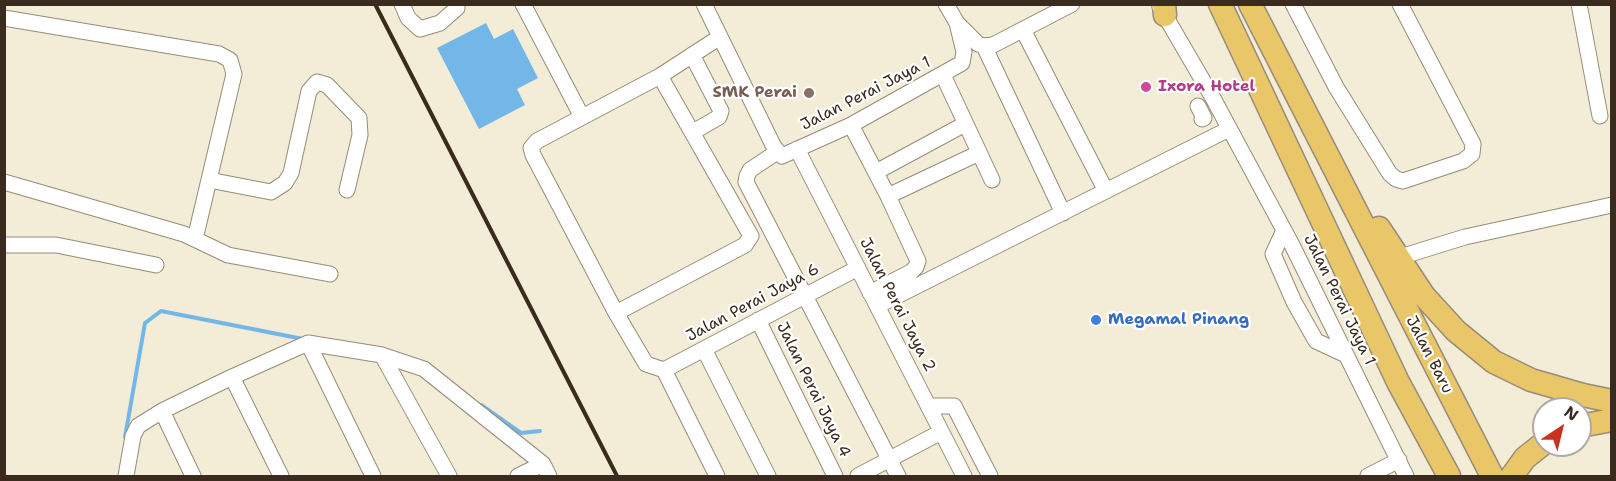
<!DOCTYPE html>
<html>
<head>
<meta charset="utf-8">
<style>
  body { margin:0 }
  #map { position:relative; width:1616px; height:481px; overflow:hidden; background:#f3ecd6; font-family:"Shantell Sans",sans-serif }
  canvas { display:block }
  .frame { position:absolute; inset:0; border:6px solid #3b2a1e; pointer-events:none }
  .north { position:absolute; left:1532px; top:397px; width:60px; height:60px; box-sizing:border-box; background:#fff; border:2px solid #b1aaa5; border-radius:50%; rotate:35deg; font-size:16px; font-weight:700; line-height:24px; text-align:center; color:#3b2a1e }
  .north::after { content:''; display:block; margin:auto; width:21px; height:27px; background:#c8321e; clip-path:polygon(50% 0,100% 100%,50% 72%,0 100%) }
</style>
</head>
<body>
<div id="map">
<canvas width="1616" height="481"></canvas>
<div class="frame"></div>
<div class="north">N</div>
</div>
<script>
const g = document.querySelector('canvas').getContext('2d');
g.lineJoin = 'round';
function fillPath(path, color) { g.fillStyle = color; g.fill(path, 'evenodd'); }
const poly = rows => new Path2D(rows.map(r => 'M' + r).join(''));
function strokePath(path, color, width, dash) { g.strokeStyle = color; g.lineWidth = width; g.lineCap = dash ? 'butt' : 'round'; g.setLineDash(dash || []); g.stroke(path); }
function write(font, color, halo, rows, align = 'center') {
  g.font = font + ' "Shantell Sans",sans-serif'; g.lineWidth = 4.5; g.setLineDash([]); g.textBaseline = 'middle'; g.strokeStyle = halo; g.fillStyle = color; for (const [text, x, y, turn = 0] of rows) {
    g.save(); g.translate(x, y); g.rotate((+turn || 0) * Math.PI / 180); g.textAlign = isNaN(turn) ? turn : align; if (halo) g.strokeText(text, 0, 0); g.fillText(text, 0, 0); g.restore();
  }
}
const water = poly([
  [486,23,494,39,513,29,538,78,517,89,525,105,479,129,437,48]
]);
const stream = poly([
  [481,405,521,433,540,431],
  [125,437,145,323,161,311,303,339]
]);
const minor = poly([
  [402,4,408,18,420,29,440,23,457,8,457,4],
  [523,4,582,117],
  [704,4,774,147,782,156,851,125,962,63,964,52,957,23],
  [946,4,957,23,978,44,984,46,993,45,1072,4],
  [1293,4,1336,87,1390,174,1396,179,1403,181,1463,161,1472,154,1473,144,1400,4],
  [1579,4,1600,116],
  [1160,7,1213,98,1292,245,1406,476],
  [4,18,219,54,230,60,234,74,195,239],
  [1023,30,1106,191],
  [984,46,1063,213],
  [692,55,721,111,719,117,693,132],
  [943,75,992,180],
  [1198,106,1204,118,1202,119],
  [851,125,888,196,918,261,916,267,911,272,870,293],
  [797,149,964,476],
  [777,152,750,170,747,176,746,182,898,476],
  [876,172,965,124],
  [209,180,271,192,285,183,291,173,309,91,317,82,327,85,359,118,360,135,347,190],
  [4,182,184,234,228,255,330,274],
  [888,196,979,153],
  [1284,230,1273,254,1294,302,1316,341,1346,355],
  [4,245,56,245,156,265],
  [1397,258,1465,237,1612,205],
  [877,306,1229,129],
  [616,313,745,245,751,236,660,76],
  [758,320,835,476],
  [704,349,768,476],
  [382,355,449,476],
  [664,370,646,364,616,313,533,155,531,148,537,141,660,76,720,37],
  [664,370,858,268],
  [664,370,717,476],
  [232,377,281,476],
  [928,406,954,406,990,476],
  [162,411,193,476],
  [126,476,133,436,138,426,162,411,232,377,308,343],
  [373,476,308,343,382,355,424,369,543,464],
  [518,476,543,464,549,476],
  [858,476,941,432],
  [1368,476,1399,460]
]);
const highway = poly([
  [1164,4,1165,15],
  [1220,4,1398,382,1449,476],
  [1250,4,1492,476],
  [1379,228,1424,296,1456,331,1494,362,1531,380,1583,395,1612,401],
  [1580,426,1612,420],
  [1512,476,1525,458,1544,443]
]);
const rail = poly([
  [375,4,617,476]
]);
const markers = [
  [1146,87,6,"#d1479c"],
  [809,93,6,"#8d6e63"],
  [1096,320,6,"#3f7fe0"]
];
const hotelNames = [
  ["Ixora Hotel",1158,87]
];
const educationNames = [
  ["SMK Perai",797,93]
];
const streetNames = [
  ["Jalan Perai Jaya 1",866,94,-27],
  ["Jalan Perai Jaya 1",1339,300,64],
  ["Jalan Perai Jaya 6",753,303,-28],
  ["Jalan Perai Jaya 2",897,305,63],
  ["Jalan Baru",1429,355,63],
  ["Jalan Perai Jaya 4",813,390,64]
];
const shopNames = [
  ["Megamal Pinang",1108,320]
];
fillPath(water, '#73b7e9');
strokePath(stream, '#73b7e9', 4);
strokePath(minor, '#978b7a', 17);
strokePath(highway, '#978b7a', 25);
strokePath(minor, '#fff', 15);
strokePath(highway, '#e9c769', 22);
strokePath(rail, '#3b2a1e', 4);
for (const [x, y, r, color] of markers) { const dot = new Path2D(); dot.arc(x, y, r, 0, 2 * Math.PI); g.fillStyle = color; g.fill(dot); strokePath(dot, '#fff', 2); }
write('bold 16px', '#b23c85', '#fff', hotelNames, 'left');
write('bold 16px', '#785e54', '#fff', educationNames, 'right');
write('16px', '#3b2a1e', '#fff', streetNames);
write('bold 16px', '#366cbe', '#fff', shopNames, 'left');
</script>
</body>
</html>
